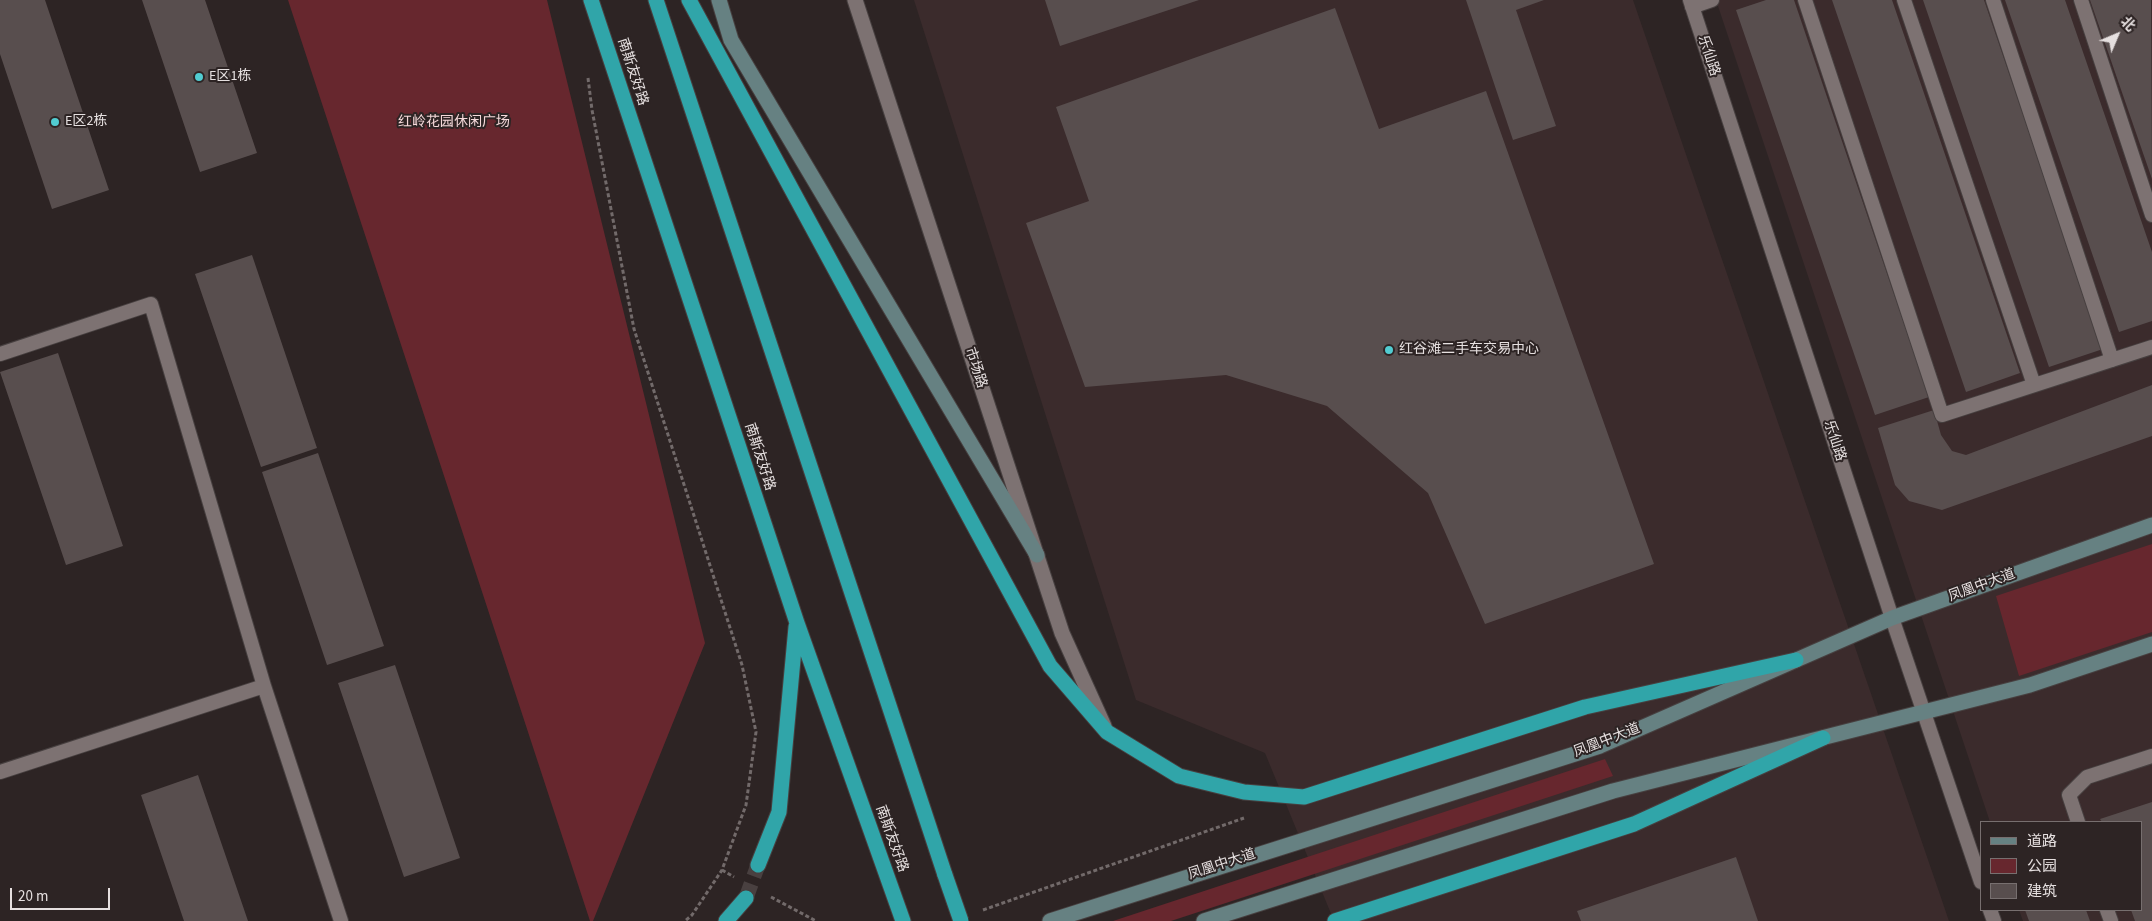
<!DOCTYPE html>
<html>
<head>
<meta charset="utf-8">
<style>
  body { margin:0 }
  #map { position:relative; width:2152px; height:921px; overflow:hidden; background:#2d2424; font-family:"Source Sans 3","Noto Sans SC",sans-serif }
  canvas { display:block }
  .legend { position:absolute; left:1980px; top:821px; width:162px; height:90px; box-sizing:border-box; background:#2d2424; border:1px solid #776f6f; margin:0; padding:6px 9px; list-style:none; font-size:15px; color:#e6e0e0 }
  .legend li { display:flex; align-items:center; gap:10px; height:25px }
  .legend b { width:25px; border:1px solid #776f6f }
  .north { position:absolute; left:2092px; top:10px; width:50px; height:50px; -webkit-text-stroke:4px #2d2424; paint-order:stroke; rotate:45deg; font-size:14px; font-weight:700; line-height:20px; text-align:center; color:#e6e0e0 }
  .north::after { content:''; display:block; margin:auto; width:18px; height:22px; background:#e6e0e0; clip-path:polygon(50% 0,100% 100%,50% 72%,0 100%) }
  .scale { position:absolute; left:10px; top:888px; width:100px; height:22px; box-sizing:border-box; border:2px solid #e6e0e0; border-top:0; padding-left:6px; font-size:15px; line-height:18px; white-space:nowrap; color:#e6e0e0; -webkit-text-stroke:4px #2d2424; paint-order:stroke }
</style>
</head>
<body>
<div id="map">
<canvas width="2152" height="921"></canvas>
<ul class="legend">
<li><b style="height:6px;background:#668182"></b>道路</li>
<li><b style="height:14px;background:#67272e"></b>公园</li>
<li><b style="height:14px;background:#584e4e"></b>建筑</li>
</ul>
<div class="north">北</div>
<div class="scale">20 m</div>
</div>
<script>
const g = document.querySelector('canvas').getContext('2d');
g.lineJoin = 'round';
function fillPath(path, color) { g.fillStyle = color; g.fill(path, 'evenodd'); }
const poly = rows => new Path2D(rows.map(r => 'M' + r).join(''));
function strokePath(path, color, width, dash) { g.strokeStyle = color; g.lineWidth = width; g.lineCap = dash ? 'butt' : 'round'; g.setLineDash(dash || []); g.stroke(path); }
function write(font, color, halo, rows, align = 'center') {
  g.font = font + ' "Source Sans 3","Noto Sans SC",sans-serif'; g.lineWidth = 4; g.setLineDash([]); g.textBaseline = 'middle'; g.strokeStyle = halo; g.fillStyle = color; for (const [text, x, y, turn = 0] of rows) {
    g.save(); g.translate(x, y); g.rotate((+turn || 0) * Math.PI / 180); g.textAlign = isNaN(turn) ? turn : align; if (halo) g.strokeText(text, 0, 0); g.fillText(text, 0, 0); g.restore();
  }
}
const built = poly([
  [914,0,1633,0,1949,921,1334,921,1265,753,1136,700],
  [1716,0,2152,0,2152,921,2023,921,2019,910,2141,910,2141,822,1990,822]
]);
const green = poly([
  [288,0,547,0,705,643,593,921,590,921],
  [2152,544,2152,632,2019,676,1996,596],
  [1605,759,1613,776,1171,921,1113,921]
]);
const building = poly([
  [0,0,45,0,109,190,52,209,0,54],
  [142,0,205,0,257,153,200,172],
  [1045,0,1199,0,1060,46],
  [1466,0,1544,0,1516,10,1556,126,1513,140],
  [1766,0,1794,0,1929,397,1875,415,1736,10],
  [1832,0,1892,0,2020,373,1966,392],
  [1923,0,1984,0,2103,349,2049,367],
  [2005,0,2065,0,2152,252,2152,321,2119,332],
  [2090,0,2151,0,2152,179],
  [1335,8,1379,129,1486,91,1654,564,1485,624,1428,493,1327,406,1226,375,1085,387,1026,223,1089,201,1056,107],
  [252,255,317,448,261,467,195,274],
  [58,353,123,546,66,565,0,372],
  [2152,385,2152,436,1942,510,1909,501,1895,485,1878,428,1934,410,1941,435,1952,451,1966,455],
  [318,453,384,646,327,665,262,472],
  [395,665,460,858,404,877,338,683],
  [198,775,248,921,184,921,141,795],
  [2152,802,2152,921,2135,921,2131,910,2141,910,2141,822,2102,822,2100,819],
  [1736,857,1758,921,1581,921,1577,911],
  [2025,910,2086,910,2090,921,2029,921]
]);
const highwayTunnel = poly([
  [746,898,758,865]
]);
const path = poly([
  [588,78,592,110,634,329,742,665,756,732,746,805,722,870,692,915,685,921],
  [722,870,734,877],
  [771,897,816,921],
  [983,910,1244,818]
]);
const lane = poly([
  [1690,0,1892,618,1981,882],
  [1805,0,1942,415,2152,347],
  [1904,0,2034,385],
  [1993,0,2112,360],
  [2081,0,2152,215],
  [1692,7,1712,0],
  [0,354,151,304,264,686,341,921],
  [0,772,264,686],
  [2078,822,2069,795,2087,777,2152,756],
  [1990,910,1994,921],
  [2107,910,2111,921]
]);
const street = poly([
  [855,0,1062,633,1104,726]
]);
const secondary = poly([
  [719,0,731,40,1037,555],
  [1050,921,1600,746,1892,618,2152,525],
  [1204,921,1613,791,2030,685,2152,644]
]);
const highway = poly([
  [591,0,797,623,903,921],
  [656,0,945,875],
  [689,0,1050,666,1107,732,1179,776,1244,792,1304,797,1585,707,1796,660],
  [758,865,779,812,796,627],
  [726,921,746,898],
  [1335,921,1634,824,1823,738]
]);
const highwayBridge = poly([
  [945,875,961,921]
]);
const markers = [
  [199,77,5,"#51ccd1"],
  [55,122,5,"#51ccd1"],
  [1389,350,5,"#51ccd1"]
];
const streetNames = [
  ["乐仙路",1708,56,72],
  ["南斯友好路",632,72,72],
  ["市场路",975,368,72],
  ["乐仙路",1834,441,72],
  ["南斯友好路",759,457,72],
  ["凤凰中大道",1982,586,-20],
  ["凤凰中大道",1607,741,-21],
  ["南斯友好路",891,839,70],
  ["凤凰中大道",1222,865,-18]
];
const poiNames = [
  ["E区1栋",209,77],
  ["E区2栋",65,122],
  ["红谷滩二手车交易中心",1399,350]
];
const parkNames = [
  ["红岭花园休闲广场",454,123]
];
fillPath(built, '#3b2b2c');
fillPath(green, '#67272e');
fillPath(building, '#584e4e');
strokePath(highwayTunnel, '#494040', 15, [15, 8]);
strokePath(lane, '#474040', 16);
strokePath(street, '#474040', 17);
strokePath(secondary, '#474040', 17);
strokePath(highway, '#474040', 17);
strokePath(path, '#726a6a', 3, [4, 2.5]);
strokePath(lane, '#7d7272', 14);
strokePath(street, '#7d7272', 15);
strokePath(secondary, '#668182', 15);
strokePath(highway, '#30a5a9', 15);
strokePath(highwayBridge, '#474040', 17, []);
strokePath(highwayBridge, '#30a5a9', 15);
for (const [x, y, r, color] of markers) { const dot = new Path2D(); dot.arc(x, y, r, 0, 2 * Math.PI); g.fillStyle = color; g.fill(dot); strokePath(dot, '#2d2424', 2); }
write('14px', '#e6e0e0', '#2d2424', streetNames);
write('14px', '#e6e0e0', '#2d2424', poiNames, 'left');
write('14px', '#f5d8d9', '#2d2424', parkNames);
</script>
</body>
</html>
